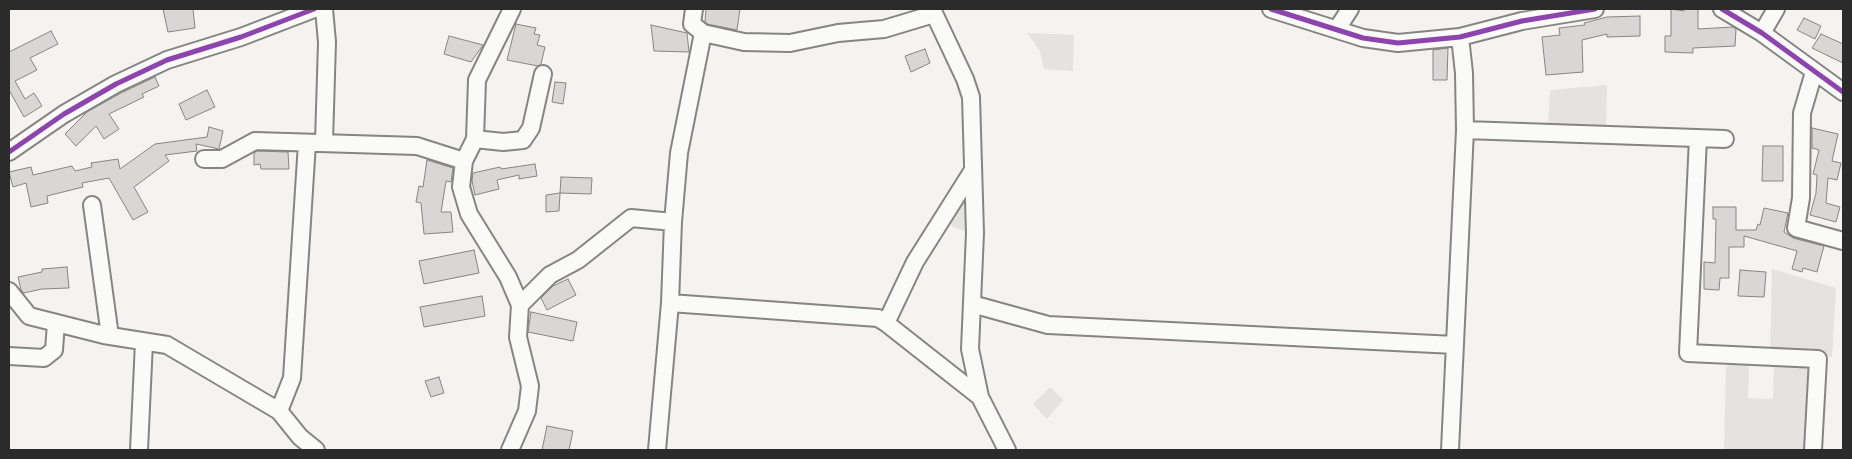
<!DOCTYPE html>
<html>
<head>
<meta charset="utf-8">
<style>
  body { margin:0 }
  #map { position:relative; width:1852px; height:459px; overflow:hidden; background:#f4f3f0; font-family:Sriracha,sans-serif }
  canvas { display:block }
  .frame { position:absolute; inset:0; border:10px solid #2b2b2b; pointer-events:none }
</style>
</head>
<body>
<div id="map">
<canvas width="1852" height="459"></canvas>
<div class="frame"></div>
</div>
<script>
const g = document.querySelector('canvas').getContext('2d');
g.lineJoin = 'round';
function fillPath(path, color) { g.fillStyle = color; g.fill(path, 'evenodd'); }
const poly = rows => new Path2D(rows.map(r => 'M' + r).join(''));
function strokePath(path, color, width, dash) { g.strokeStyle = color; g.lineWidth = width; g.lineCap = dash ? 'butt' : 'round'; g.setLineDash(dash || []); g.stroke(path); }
const green = poly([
  [1027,33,1074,35,1073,71,1044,69,1040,51],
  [1607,85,1606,131,1548,129,1550,90],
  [960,198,967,198,971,235,945,222],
  [1772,269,1836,288,1832,357,1770,355],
  [1729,364,1749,364,1748,398,1773,399,1774,365,1816,366,1816,450,1724,450,1726,368],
  [1050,387,1063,400,1047,419,1033,404]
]);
const building = poly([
  [163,9,193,9,195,28,168,32,163,9],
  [706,9,740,9,737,30,707,24,705,21,706,9],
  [1671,9,1684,11,1684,9,1698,9,1698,29,1733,27,1736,29,1735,46,1693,48,1693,53,1665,52,1665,36,1671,36,1671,9],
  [1640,16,1640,36,1607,37,1607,34,1582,40,1583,72,1546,75,1542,37,1560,35,1559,28,1585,25,1584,23,1607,17,1640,16],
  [1804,18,1821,26,1815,39,1797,30,1804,18],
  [516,24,536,28,534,34,540,35,537,45,545,47,541,64,538,66,507,60,516,24],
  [651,25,687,33,689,52,654,51,651,25],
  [51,31,58,44,30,58,37,70,15,81,25,99,34,93,42,106,24,117,9,90,9,52,51,31],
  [1821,34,1843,44,1843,63,1812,48,1821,34],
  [449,36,483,45,471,62,444,54,449,36],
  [1448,48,1447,80,1433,80,1433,50,1448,48],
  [925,49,930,63,911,72,905,56,925,49],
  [155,77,159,86,142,94,144,97,109,114,119,129,104,139,96,126,76,146,65,134,87,112,121,93,155,77],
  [555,82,566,83,563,104,552,102,555,82],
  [207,90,215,107,186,120,179,104,207,90],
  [209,127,223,131,219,149,196,144,197,151,165,155,169,161,134,187,148,212,133,220,109,178,82,183,83,187,47,196,48,203,31,207,26,183,13,187,9,172,31,167,33,175,72,166,75,171,92,167,91,163,118,159,120,169,155,144,207,137,209,127],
  [1812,128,1838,134,1832,161,1841,163,1837,180,1828,178,1826,203,1840,207,1836,222,1810,215,1816,193,1817,175,1813,174,1819,150,1812,148,1812,128],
  [1763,146,1783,146,1783,181,1762,181,1763,146],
  [257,151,288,152,289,169,261,169,260,164,254,165,254,153,257,151],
  [427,160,453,168,451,182,446,181,441,212,451,212,453,232,424,234,421,203,416,202,419,186,423,187,427,160],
  [535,164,537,176,519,179,519,175,497,180,499,189,475,195,472,181,473,173,500,167,501,169,535,164],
  [561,177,592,178,591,194,560,193,561,177],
  [560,193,559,211,546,212,546,195,560,193],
  [1713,207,1736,207,1736,230,1756,230,1758,224,1760,225,1764,208,1788,213,1784,232,1793,238,1824,246,1817,272,1803,268,1802,272,1792,269,1797,251,1744,236,1744,247,1729,247,1729,278,1720,278,1719,290,1704,289,1704,262,1715,263,1716,219,1713,219,1713,207],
  [474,250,479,273,424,284,419,261,474,250],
  [67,267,69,288,42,289,24,293,21,290,18,277,42,272,42,269,67,267],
  [1740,270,1766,272,1764,297,1738,296,1740,270],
  [568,279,576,295,547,310,541,298,553,286,568,279],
  [482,296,485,316,424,327,420,307,482,296],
  [531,312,577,322,573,341,528,332,531,312],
  [439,377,444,393,431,397,425,381,439,377],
  [547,426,573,431,569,450,542,450,547,426]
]);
const minor = poly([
  [324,9,327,42,324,142],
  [694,9,692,24,703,33,744,42,790,43,838,33,884,29,934,14],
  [932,9,965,79,971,97,975,233,970,349,980,397,1007,450],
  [1271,9,1363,38,1398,43,1460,37,1522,21,1595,9],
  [1722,9,1762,33,1843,92],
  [1337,29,1350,9],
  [1762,33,1776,9],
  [1814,72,1802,113,1801,198,1796,228,1843,241],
  [1465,130,1725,139],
  [1698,138,1688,353,1818,359,1813,450],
  [475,139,503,142,523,140,531,128,543,74],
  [9,152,64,114,116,84,167,60,241,37,314,9],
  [204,159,222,159,255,141,417,146,464,161],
  [92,205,110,336],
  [9,291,29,316,104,335,167,345,279,411,300,437,316,450],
  [670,303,878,318,886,323,915,262,973,170],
  [972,304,1048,325,1455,345],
  [520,305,550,275,578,260,631,218,673,222],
  [886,323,980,397],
  [9,356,44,358,54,350,56,323],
  [279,411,292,378,307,143],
  [139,450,144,342],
  [510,450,527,411,530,386,518,337,520,305,508,277,469,214,461,187,464,161,475,139,477,80,512,9],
  [657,450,670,303,673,222,679,153,703,33],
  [1450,450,1465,130,1464,73,1460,37]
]);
const bus1 = poly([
  [1271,9,1363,38,1398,43,1460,37,1522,21,1595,9],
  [1722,9,1762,33,1843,92],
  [9,152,64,114,116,84,167,60,241,37,314,9]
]);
fillPath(green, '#e4e3e0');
fillPath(building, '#d8d7d5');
strokePath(building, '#858584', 1);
strokePath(minor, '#858584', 20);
strokePath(minor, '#fafaf8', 16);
strokePath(bus1, '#8e44ad', 5);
</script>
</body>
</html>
